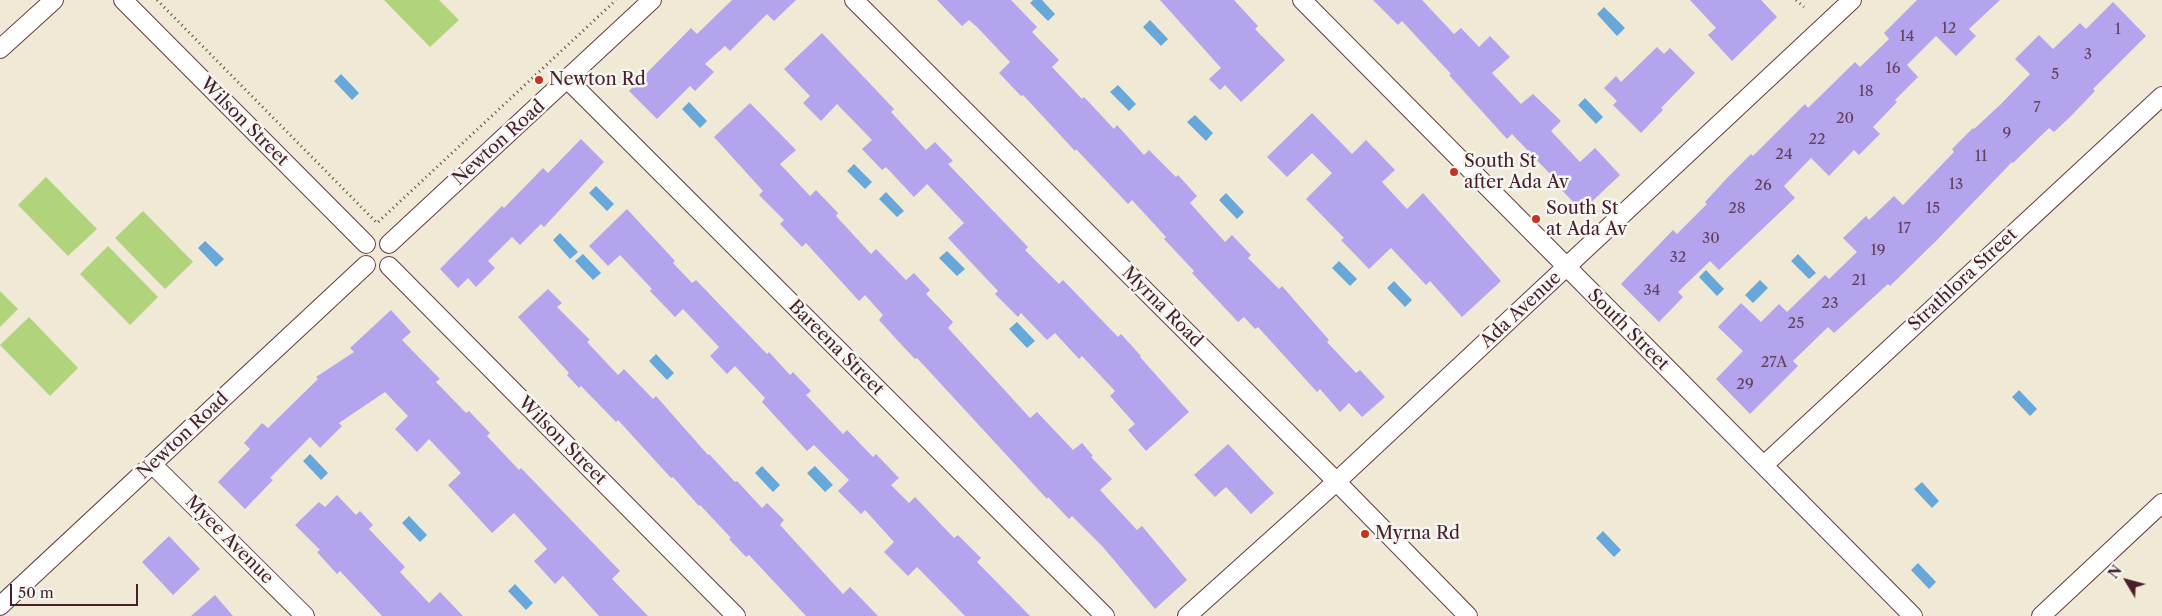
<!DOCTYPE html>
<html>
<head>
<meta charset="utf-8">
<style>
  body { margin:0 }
  #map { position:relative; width:2162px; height:616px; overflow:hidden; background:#f0e9d5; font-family:"Libre Caslon Text",serif }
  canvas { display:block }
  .north { position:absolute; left:2102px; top:556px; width:50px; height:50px; -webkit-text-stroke:4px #f6f6f2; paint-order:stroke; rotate:307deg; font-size:14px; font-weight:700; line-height:20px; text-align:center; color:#4a1f2b }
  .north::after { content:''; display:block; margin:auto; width:18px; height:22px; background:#4a1f2b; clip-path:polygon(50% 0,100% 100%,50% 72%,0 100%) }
  .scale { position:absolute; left:10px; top:584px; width:128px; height:22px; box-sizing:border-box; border:2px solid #4a1f2b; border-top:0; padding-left:6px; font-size:15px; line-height:18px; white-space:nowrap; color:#4a1f2b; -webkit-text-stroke:4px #f6f6f2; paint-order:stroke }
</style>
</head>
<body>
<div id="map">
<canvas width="2162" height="616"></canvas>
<div class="north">N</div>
<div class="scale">50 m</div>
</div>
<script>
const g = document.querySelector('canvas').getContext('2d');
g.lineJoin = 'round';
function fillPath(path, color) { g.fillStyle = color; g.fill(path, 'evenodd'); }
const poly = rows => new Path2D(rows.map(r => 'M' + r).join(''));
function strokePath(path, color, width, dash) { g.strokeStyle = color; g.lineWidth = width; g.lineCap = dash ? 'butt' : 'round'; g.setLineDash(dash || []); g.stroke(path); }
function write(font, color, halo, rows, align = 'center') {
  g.font = font + ' "Libre Caslon Text",serif'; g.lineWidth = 5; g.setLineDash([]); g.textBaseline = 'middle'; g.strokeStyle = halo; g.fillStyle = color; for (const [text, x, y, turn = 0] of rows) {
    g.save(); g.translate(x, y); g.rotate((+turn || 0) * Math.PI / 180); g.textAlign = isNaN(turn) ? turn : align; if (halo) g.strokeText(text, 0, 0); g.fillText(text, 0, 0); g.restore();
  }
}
const green = poly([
  [384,0,439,0,459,20,430,47],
  [46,177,97,229,68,256,18,205],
  [143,211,193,262,165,289,115,238],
  [108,246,158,297,130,325,80,274],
  [0,291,18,309,0,327],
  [29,317,78,368,50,396,0,345]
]);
const water = poly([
  [1033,0,1042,0,1055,14,1048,21,1030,3],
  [1604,7,1625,28,1617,36,1597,14],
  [1150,20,1168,39,1161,46,1143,27],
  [341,74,359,93,352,100,334,81],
  [1118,85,1136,104,1129,111,1110,92],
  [1585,98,1603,117,1596,124,1578,105],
  [689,102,707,121,700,128,682,109],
  [1195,115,1213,133,1206,141,1187,122],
  [854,164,872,182,865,189,847,171],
  [596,186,614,204,607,211,589,193],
  [886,192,904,211,897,217,879,199],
  [1226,193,1244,212,1237,219,1219,200],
  [560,233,578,252,570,259,553,240],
  [205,241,224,259,216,267,198,248],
  [947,251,965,269,957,276,939,258],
  [583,254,601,273,593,280,575,261],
  [1798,254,1816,273,1809,279,1791,261],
  [1339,261,1357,279,1350,286,1332,268],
  [1706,270,1724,289,1717,296,1699,277],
  [1760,280,1768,288,1753,303,1745,295],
  [1394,281,1412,300,1405,307,1387,288],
  [1017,322,1035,341,1027,348,1009,329],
  [656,354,674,373,667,380,649,361],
  [2019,390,2037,409,2030,416,2012,397],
  [310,454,328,473,321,480,303,461],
  [762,466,780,485,773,492,755,473],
  [815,466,833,485,825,492,807,473],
  [1922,482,1939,501,1932,508,1914,489],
  [409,516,427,535,420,542,402,523],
  [1603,531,1621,550,1614,557,1596,538],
  [1918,563,1936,582,1929,589,1911,570],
  [515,584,533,603,526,610,508,591]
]);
const building = poly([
  [732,0,796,0,774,21,767,14,730,51,725,46,705,64,714,72,695,91,690,86,657,119,629,91,691,28,697,34],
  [937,0,1011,0,1037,27,1032,32,1059,60,1052,67,1082,99,1084,97,1114,129,1117,125,1144,155,1149,150,1176,177,1178,175,1197,196,1190,203,1225,242,1232,235,1251,255,1248,258,1279,289,1282,286,1329,340,1327,342,1356,373,1360,370,1385,397,1362,417,1349,403,1340,412,1320,389,1317,392,1258,327,1255,329,1244,317,1238,322,1192,273,1194,271,1164,239,1166,237,1132,200,1128,204,1076,149,1075,151,1023,95,1021,96,999,73,1010,62,978,28,969,20,962,26],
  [1160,0,1234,0,1258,26,1255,29,1285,60,1241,102,1225,85,1220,90,1209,79,1221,68],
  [1373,0,1422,0,1454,34,1461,28,1479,47,1490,36,1510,57,1492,73,1521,104,1533,94,1561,121,1551,131,1580,162,1595,148,1620,175,1582,211,1550,178,1552,176,1512,134,1507,139,1449,75,1451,74,1402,21,1398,25],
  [1690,0,1761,0,1777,17,1732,61,1708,35,1716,28],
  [1917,0,2000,0,1969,29,1976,36,1956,56,1936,36,1907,65,1918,77,1895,100,1897,102,1873,127,1880,134,1859,155,1854,150,1829,176,1811,158,1784,186,1795,198,1719,270,1710,261,1678,292,1683,297,1659,322,1621,284,1673,230,1677,234,1707,204,1705,202,1728,177,1751,154,1753,156,1805,104,1808,108,1855,62,1860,67,1889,39,1884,33],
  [2113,2,2146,36,2093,89,2095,91,2071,116,2054,132,2049,128,2013,163,2012,162,1937,240,1890,286,1888,284,1834,333,1828,327,1793,361,1798,366,1750,414,1716,379,1743,351,1718,327,1741,303,1761,322,1779,304,1787,312,1825,275,1829,279,1857,252,1843,238,1866,216,1869,220,1894,196,1903,205,1954,152,1952,149,1973,128,1974,129,2000,105,2030,74,2015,59,2039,35,2053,49,2080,23,2086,29],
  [822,33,894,109,891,112,926,150,935,142,953,161,948,164,1028,247,1025,250,1059,284,1063,280,1118,337,1121,334,1141,356,1140,357,1189,412,1146,451,1128,430,1135,424,1110,396,1115,391,1082,356,1079,359,1055,333,1047,340,1021,313,1018,317,995,294,998,291,948,238,964,223,927,184,914,197,886,167,882,170,862,149,872,140,837,104,821,121,803,103,810,96,784,69],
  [1657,47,1664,54,1670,48,1695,73,1661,108,1663,110,1641,133,1613,105,1617,101,1604,88,1616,76,1621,82],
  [750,103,796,150,780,164,810,196,816,190,838,213,836,216,871,254,876,249,906,280,914,273,930,290,926,294,953,322,948,328,1030,418,1037,412,1073,450,1082,443,1093,456,1091,457,1112,479,1100,490,1137,530,1142,526,1187,580,1155,609,1103,547,1072,516,1069,519,1048,497,1047,499,917,358,915,359,898,341,879,320,883,315,865,295,859,301,806,243,802,247,780,224,784,220,759,195,763,191,714,137],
  [1312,113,1352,154,1366,140,1395,170,1382,182,1407,209,1423,193,1501,281,1462,317,1430,281,1426,285,1391,248,1369,269,1341,240,1344,238,1306,199,1332,173,1312,153,1287,177,1267,157],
  [581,139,604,162,544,227,541,224,520,245,512,237,488,261,495,268,476,287,468,278,458,288,440,269,502,206,504,208,543,168,548,173],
  [627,209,675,261,673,263,692,283,696,280,767,354,769,352,790,375,793,372,811,391,806,395,843,434,847,430,873,457,876,454,899,478,891,485,909,503,915,497,954,538,958,535,981,558,977,562,1030,616,965,616,917,567,908,576,884,552,894,542,865,510,861,514,838,491,849,480,814,445,807,451,762,402,765,398,735,366,727,374,710,356,719,347,683,309,675,317,650,291,652,289,620,255,608,266,589,246],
  [548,289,562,303,557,307,590,340,587,342,618,375,624,369,653,399,656,396,708,455,709,454,735,482,737,481,762,508,767,503,784,520,780,525,843,594,850,587,878,616,806,616,749,555,746,557,729,539,731,538,700,505,699,506,673,477,671,478,618,420,616,422,581,386,579,388,567,375,569,373,518,317],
  [391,310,411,332,402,340,440,379,436,382,466,413,469,411,490,433,487,436,519,470,521,468,620,571,612,579,648,616,599,616,563,576,555,584,534,561,547,549,514,513,492,533,448,485,461,473,429,439,417,452,395,429,408,416,385,392,339,423,342,426,320,448,310,437,270,478,273,480,245,509,218,482,250,449,244,443,262,423,268,428,318,379,316,377,354,352,350,348],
  [1228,444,1274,493,1251,514,1226,487,1215,497,1194,475],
  [337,495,356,515,360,511,373,525,369,529,405,567,400,572,429,603,440,592,463,616,382,616,340,571,337,574,317,552,320,550,295,525,319,502,325,507],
  [169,536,200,569,173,595,142,562],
  [215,595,233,616,191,616]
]);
const path = poly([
  [157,0,377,223,616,0],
  [1796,0,1804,7]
]);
const street = poly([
  [123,0,366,244],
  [854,0,1330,475,1468,616],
  [1302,0,1913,616],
  [0,49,54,0],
  [568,80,1105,616],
  [389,244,652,0],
  [389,266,736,616],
  [152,464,305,616],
  [1764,465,2162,96],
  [0,606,366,265],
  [1187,616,1336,482,1852,0],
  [2041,616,2162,503]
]);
const markers = [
  [539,80,5,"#c8321e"],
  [1454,172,5,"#c8321e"],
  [1536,219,5,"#c8321e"],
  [1365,534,5,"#c8321e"]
];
const numberNames = [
  ["12",1949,29],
  ["1",2118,30],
  ["14",1907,37],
  ["3",2088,55],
  ["16",1893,69],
  ["5",2055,75],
  ["18",1866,92],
  ["7",2037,108],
  ["20",1845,119],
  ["9",2007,134],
  ["22",1817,140],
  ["24",1784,155],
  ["11",1981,157],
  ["13",1956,185],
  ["26",1763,186],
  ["28",1737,209],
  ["15",1933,209],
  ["17",1904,229],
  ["30",1711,239],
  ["19",1878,251],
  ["32",1678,258],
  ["21",1859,281],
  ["34",1652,291],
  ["23",1830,304],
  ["25",1796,324],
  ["27A",1774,363],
  ["29",1745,385]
];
const poiNames = [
  ["Newton Rd",549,80],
  ["South St",1464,162],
  ["after Ada Av",1464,183],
  ["South St",1546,209],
  ["at Ada Av",1546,230],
  ["Myrna Rd",1375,534]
];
const streetNames = [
  ["Wilson Street",244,122,45],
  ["Newton Road",499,143,-42],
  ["Strathlora Street",1963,280,-43],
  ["Myrna Road",1162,307,45],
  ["Ada Avenue",1521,310,-43],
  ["South Street",1628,330,45],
  ["Bareena Street",836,348,45],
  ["Newton Road",183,436,-43],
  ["Wilson Street",562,441,45],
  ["Myee Avenue",229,540,45]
];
fillPath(green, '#b1d37c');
fillPath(water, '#67a7da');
fillPath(building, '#b4a4ee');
strokePath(street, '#633d44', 20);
strokePath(path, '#633d44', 3, [1, 4]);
strokePath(street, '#fff', 18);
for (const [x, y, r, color] of markers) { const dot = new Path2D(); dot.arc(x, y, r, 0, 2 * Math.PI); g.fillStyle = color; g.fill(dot); strokePath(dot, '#f6f6f2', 2); }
write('15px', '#64405c', null, numberNames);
write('18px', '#4a1f2b', '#f6f6f2', poiNames, 'left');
write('18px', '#4a1f2b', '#f6f6f2', streetNames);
</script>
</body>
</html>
